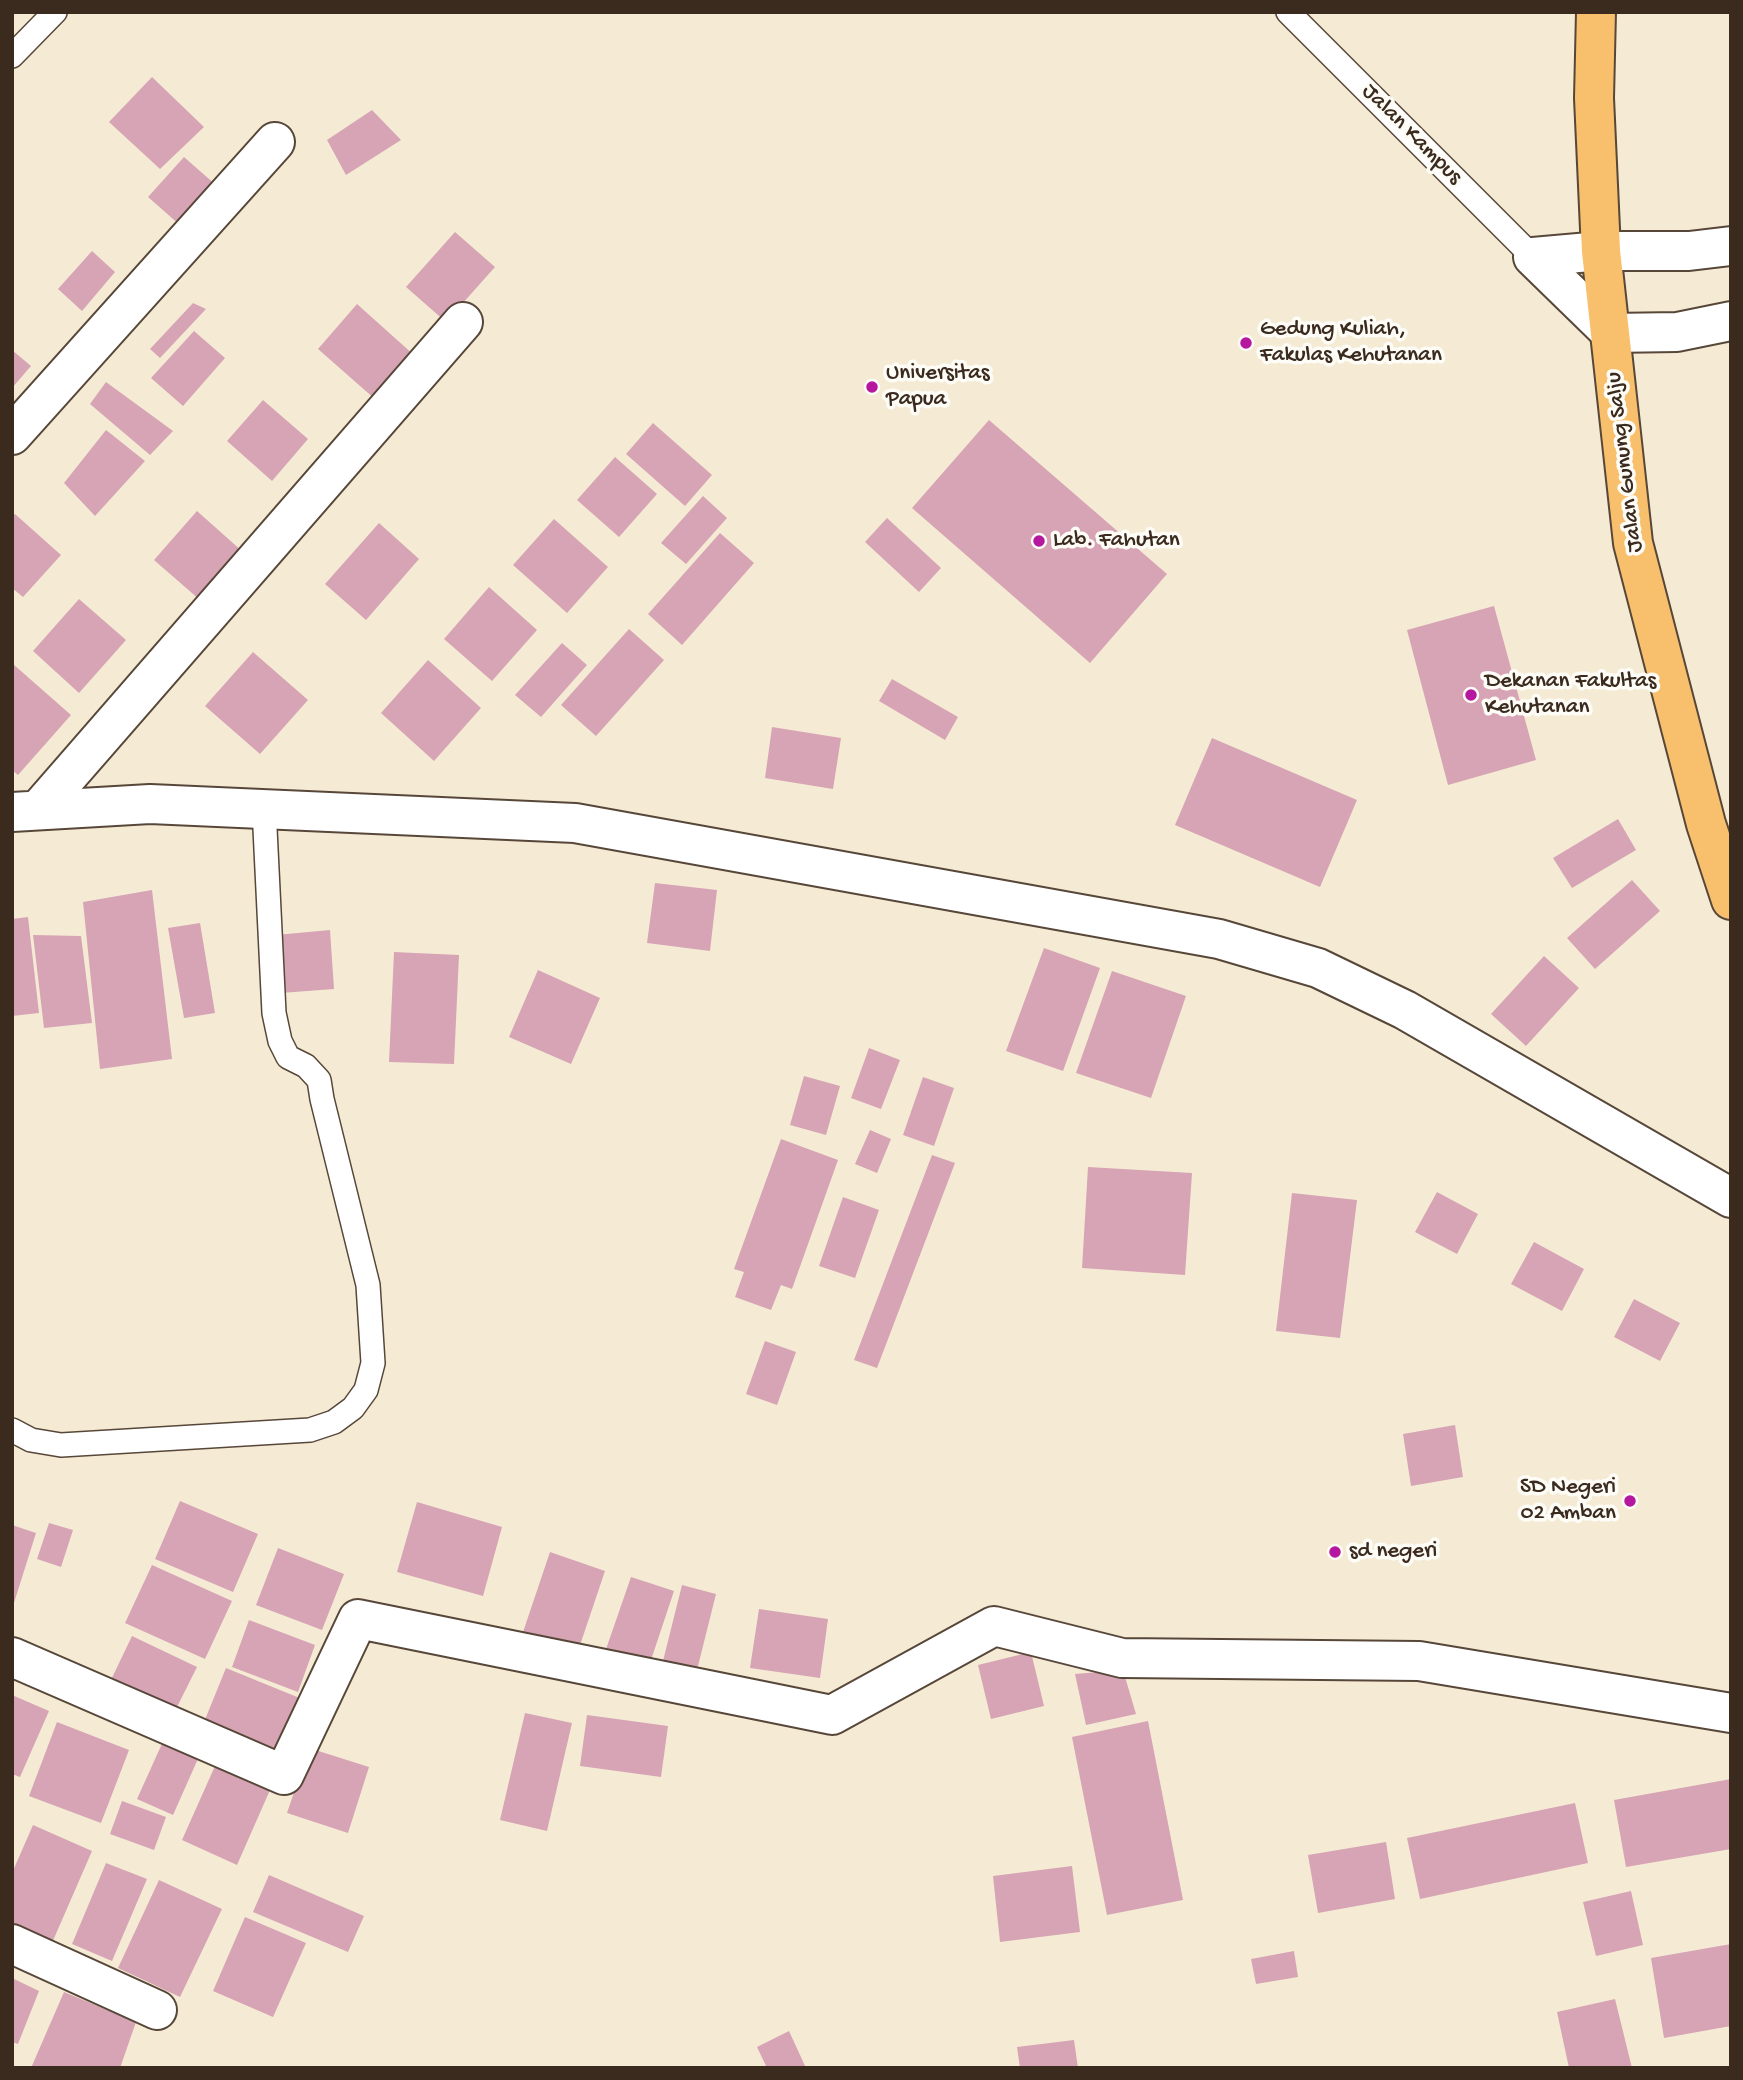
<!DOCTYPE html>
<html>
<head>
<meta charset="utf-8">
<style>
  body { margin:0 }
  #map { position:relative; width:1743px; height:2080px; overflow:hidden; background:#f5ebd5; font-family:"Gochi Hand",sans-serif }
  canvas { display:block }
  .frame { position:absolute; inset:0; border:14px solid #3b2a1e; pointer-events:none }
</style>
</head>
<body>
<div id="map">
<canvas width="1743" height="2080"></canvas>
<div class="frame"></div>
</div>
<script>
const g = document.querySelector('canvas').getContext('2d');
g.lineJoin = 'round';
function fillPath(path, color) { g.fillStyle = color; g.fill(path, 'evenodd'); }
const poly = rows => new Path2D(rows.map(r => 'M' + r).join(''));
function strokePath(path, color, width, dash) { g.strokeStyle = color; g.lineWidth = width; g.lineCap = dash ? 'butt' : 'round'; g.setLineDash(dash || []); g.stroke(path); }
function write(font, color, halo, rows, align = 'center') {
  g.font = font + ' "Gochi Hand",sans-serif'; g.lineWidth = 7; g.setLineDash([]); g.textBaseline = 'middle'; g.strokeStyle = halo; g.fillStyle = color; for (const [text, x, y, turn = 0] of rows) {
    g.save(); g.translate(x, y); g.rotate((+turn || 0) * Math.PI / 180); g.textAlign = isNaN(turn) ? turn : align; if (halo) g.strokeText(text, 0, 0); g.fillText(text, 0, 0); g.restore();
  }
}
const building = poly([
  [152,77,204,127,160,169,109,122],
  [372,110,401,140,346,175,327,140],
  [184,157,217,186,181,226,148,197],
  [455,232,495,267,446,322,406,287],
  [92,251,115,272,82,311,58,289],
  [193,303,206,309,160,358,150,349],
  [357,304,415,356,376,400,318,349],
  [194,331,225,358,183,406,151,378],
  [12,350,31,366,12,388],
  [106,382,173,431,150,455,90,404],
  [263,400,308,439,272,481,227,441],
  [989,420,1167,574,1090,663,912,508],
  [653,423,712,475,685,506,626,454],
  [106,430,145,461,95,516,64,483],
  [615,457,657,494,619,537,577,500],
  [703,496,727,518,686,564,661,543],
  [197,511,243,552,200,600,154,560],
  [15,514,61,555,23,597,12,588,12,517],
  [887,518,941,568,919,592,865,542],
  [554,519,608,567,567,613,513,565],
  [379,523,419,559,366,620,325,584],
  [720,533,754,563,682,645,648,614],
  [489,587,537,630,492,681,444,639],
  [79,599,126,640,79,693,33,651],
  [1494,606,1536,760,1448,785,1407,630],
  [629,629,664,660,596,736,561,705],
  [562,643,587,665,541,717,515,695],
  [253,652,308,700,260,754,205,706],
  [428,660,481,708,434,761,381,713],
  [13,664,71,715,18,775,12,770],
  [892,679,958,717,945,740,879,701],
  [772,727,841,738,833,789,765,778],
  [1212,738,1357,800,1320,887,1175,825],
  [1618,819,1636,850,1572,888,1553,858],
  [1632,880,1660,911,1595,969,1567,938],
  [655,883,717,890,710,951,647,943],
  [152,890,172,1059,100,1069,83,902],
  [28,917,39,1013,12,1016,12,919],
  [200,923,215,1013,184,1018,168,928],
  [330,930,334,989,281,993,276,935],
  [33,935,81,936,92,1023,44,1028],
  [1044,948,1100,968,1063,1071,1006,1051],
  [394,952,459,955,454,1064,389,1062],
  [1544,956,1579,988,1526,1046,1491,1014],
  [538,970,600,998,571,1064,509,1037],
  [1112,971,1186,996,1151,1098,1076,1073],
  [869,1048,900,1060,881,1109,851,1098],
  [804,1076,840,1086,826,1135,790,1125],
  [923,1077,954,1088,934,1146,903,1135],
  [870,1130,891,1139,877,1173,855,1164],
  [781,1139,838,1160,792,1289,781,1285,771,1310,735,1297,744,1272,734,1269],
  [932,1155,955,1163,877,1368,854,1360],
  [1088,1167,1192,1173,1185,1275,1082,1268],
  [1437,1192,1478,1214,1457,1254,1415,1232],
  [1292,1193,1357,1200,1340,1338,1276,1331],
  [843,1197,879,1210,855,1278,819,1266],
  [1534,1242,1584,1269,1562,1311,1511,1284],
  [1634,1299,1680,1323,1660,1361,1614,1337],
  [765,1341,796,1352,777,1405,746,1394],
  [1455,1425,1463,1477,1411,1486,1403,1434],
  [180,1501,258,1534,233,1592,155,1559],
  [417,1502,502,1527,483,1596,397,1572],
  [49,1523,73,1530,61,1567,37,1559],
  [12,1525,36,1533,13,1606,12,1606],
  [278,1548,344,1574,322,1630,256,1605],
  [550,1552,605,1571,575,1660,520,1641],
  [152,1565,232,1601,205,1659,125,1623],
  [631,1577,674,1591,649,1666,605,1652],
  [682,1585,716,1594,695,1678,661,1669],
  [759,1609,828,1619,820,1678,750,1668],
  [249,1620,315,1645,298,1692,232,1667],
  [132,1636,197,1667,173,1715,109,1684],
  [1031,1652,1044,1706,991,1719,978,1665],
  [226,1668,302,1699,278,1757,202,1727],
  [1123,1670,1136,1714,1086,1725,1075,1674],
  [12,1695,49,1711,20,1777,12,1774],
  [525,1713,572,1723,547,1831,500,1820],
  [587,1715,668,1726,661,1777,580,1766],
  [1148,1721,1183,1900,1107,1915,1072,1737],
  [57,1722,129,1750,101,1823,29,1796],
  [165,1737,201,1752,173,1815,137,1799],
  [309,1748,369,1767,348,1833,287,1813],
  [215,1766,270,1790,237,1865,182,1840],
  [1731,1779,1731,1849,1626,1867,1614,1800],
  [122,1801,166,1817,154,1850,110,1834],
  [1575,1803,1588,1863,1420,1899,1407,1838],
  [33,1825,92,1851,52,1943,12,1926,12,1873],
  [1386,1842,1395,1899,1318,1913,1308,1855],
  [106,1863,147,1879,112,1961,72,1944],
  [1072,1866,1080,1932,1000,1942,993,1876],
  [269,1875,364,1916,348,1952,253,1912],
  [159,1880,222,1909,180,1997,118,1968],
  [1631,1891,1643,1945,1596,1956,1583,1902],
  [245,1917,306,1943,273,2017,213,1991],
  [1731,1944,1731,2026,1664,2038,1651,1958],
  [1294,1951,1298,1977,1256,1984,1251,1959],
  [12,1978,39,1991,18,2044,12,2042],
  [64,1992,136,2022,120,2068,31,2068],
  [1615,1999,1632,2068,1569,2068,1557,2012],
  [789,2031,806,2068,767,2068,757,2047],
  [1074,2040,1078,2068,1020,2068,1017,2047]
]);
const lane = poly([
  [1288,12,1533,257],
  [12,56,55,12],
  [12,1430,31,1440,61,1445,310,1430,334,1422,353,1408,366,1390,373,1363,368,1285,322,1099,319,1080,306,1066,288,1057,280,1041,274,1013,264,808]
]);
const street = poly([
  [1533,257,1611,333,1677,332,1731,321],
  [1533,257,1601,251,1689,251,1731,246],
  [12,435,275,142],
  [39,809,463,322],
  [12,812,150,804,575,823,1219,939,1318,968,1405,1010,1731,1198],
  [12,1657,284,1775,358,1619,832,1715,994,1626,1122,1658,1419,1661,1731,1713],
  [12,1944,157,2010]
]);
const primary = poly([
  [1596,12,1594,98,1601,251,1633,543,1706,824,1731,900]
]);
const markers = [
  [1246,343,7,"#b5179e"],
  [872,387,7,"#b5179e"],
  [1039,541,7,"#b5179e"],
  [1471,695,7,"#b5179e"],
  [1630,1501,7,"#b5179e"],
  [1335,1552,7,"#b5179e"]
];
const streetNames = [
  ["Jalan Kampus",1411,135,45],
  ["Jalan Gunung Salju",1626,462,-97]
];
const poiNames = [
  ["Gedung Kuliah,",1260,330],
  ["Fakulas Kehutanan",1260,356],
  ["Universitas",886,374],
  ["Papua",886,400],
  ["Lab. Fahutan",1053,541],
  ["Dekanan Fakultas",1485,682],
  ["Kehutanan",1485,708],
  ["SD Negeri",1616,1488,"right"],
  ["02 Amban",1616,1514,"right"],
  ["sd negeri",1349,1552]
];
fillPath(building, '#d6a4b4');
strokePath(lane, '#574739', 26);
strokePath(street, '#574739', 42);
strokePath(primary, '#574739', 42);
strokePath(lane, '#fff', 23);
strokePath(street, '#fff', 38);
strokePath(primary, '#f8bf6c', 38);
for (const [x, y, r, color] of markers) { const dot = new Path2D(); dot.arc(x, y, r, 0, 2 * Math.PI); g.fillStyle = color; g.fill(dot); strokePath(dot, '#fdfcf7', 2.5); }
write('23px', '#3b2a1e', '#fdfcf7', streetNames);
write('23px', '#3b2a1e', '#fdfcf7', poiNames, 'left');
</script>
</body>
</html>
